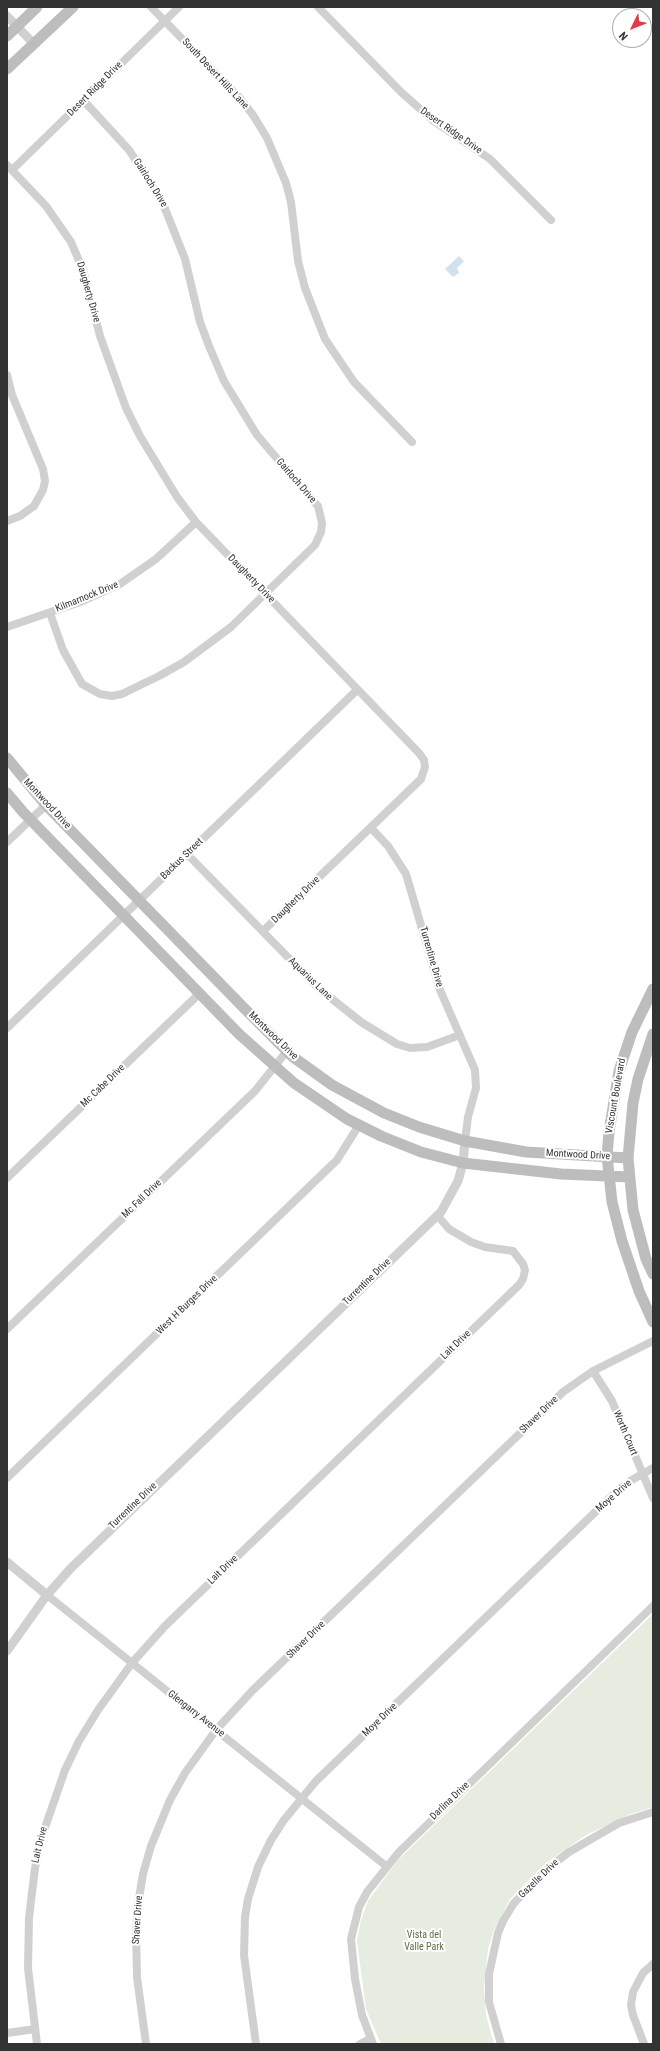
<!DOCTYPE html>
<html>
<head>
<meta charset="utf-8">
<style>
  body { margin:0 }
  #map { position:relative; width:660px; height:2051px; overflow:hidden; background:#fff; font-family:"Roboto Condensed",sans-serif }
  canvas { display:block }
  .frame { position:absolute; inset:0; border:8px solid #333; pointer-events:none }
  .north { position:absolute; left:612px; top:8px; width:40px; height:40px; box-sizing:border-box; background:#fff; border:1px solid #adadad; border-radius:50%; rotate:227deg; font-size:11px; font-weight:700; line-height:16px; text-align:center; color:#333 }
  .north::after { content:''; display:block; margin:auto; width:14px; height:18px; background:#e63946; clip-path:polygon(50% 0,100% 100%,50% 72%,0 100%) }
</style>
</head>
<body>
<div id="map">
<canvas width="660" height="2051"></canvas>
<div class="frame"></div>
<div class="north">N</div>
</div>
<script>
const g = document.querySelector('canvas').getContext('2d');
g.lineJoin = 'round';
function fillPath(path, color) { g.fillStyle = color; g.fill(path, 'evenodd'); }
const poly = rows => new Path2D(rows.map(r => 'M' + r).join(''));
function strokePath(path, color, width, dash) { g.strokeStyle = color; g.lineWidth = width; g.lineCap = dash ? 'butt' : 'round'; g.setLineDash(dash || []); g.stroke(path); }
function write(font, color, halo, rows, align = 'center') {
  g.font = font + ' "Roboto Condensed",sans-serif'; g.lineWidth = 4; g.setLineDash([]); g.textBaseline = 'middle'; g.strokeStyle = halo; g.fillStyle = color; for (const [text, x, y, turn = 0] of rows) {
    g.save(); g.translate(x, y); g.rotate((+turn || 0) * Math.PI / 180); g.textAlign = isNaN(turn) ? turn : align; if (halo) g.strokeText(text, 0, 0); g.fillText(text, 0, 0); g.restore();
  }
}
const green = poly([
  [653,1614,653,1807,631,1814,586,1835,547,1862,510,1899,494,1930,488,1949,484,1988,486,2015,494,2044,381,2044,366,2009,357,1941,361,1920,368,1901,398,1860]
]);
const water = poly([
  [459,256,464,261,457,268,459,273,453,277,445,269]
]);
const minor = poly([
  [151,7,239,97,253,115,267,138,286,183,291,202,298,261,305,288,325,339,354,382,412,442],
  [318,7,402,93,435,122,490,159,551,220],
  [7,165,46,206,71,242,83,270,100,336,126,408,140,436,177,497,196,522,419,753,424,760,425,767,421,779,263,931],
  [12,170,179,7],
  [7,375,12,395,43,469,45,481,43,490,34,506,20,516,7,521],
  [50,613,63,650,82,684,100,694,112,696,122,694,159,676,184,662,231,627,315,545,321,532,322,523,318,506,314,502,257,435,224,381,209,346,200,322,185,259,162,201,129,150,84,101],
  [7,627,80,602,120,584,156,559,196,522],
  [371,828,388,846,406,874,440,990,475,1070,476,1088,468,1117,465,1141],
  [7,842,46,805],
  [188,855,317,987,361,1022,397,1044,410,1048,427,1047,460,1035],
  [7,1028,357,690],
  [7,1178,199,994],
  [7,1329,255,1091,287,1051],
  [593,1371,612,1401,653,1498],
  [7,1478,337,1160,359,1125],
  [47,1595,386,1866],
  [7,2033,35,2029],
  [37,2044,28,1968,29,1918,35,1868,41,1839,65,1770,79,1741,98,1710,132,1663,165,1626,519,1285,523,1279,525,1270,523,1264,513,1251,485,1247,471,1242,449,1229,437,1215],
  [146,2044,137,1977,136,1930,138,1904,143,1874,151,1846,170,1800,185,1773,216,1730,253,1690,563,1392,593,1371,653,1341],
  [256,2044,244,1955,245,1917,248,1899,258,1867,271,1840,284,1820,316,1781,615,1493,630,1481,653,1468],
  [360,2044,370,2039],
  [373,2044,362,2015,355,1979,351,1939,359,1907,367,1892,399,1852,653,1606],
  [501,2044,489,2002,489,1974,498,1933,503,1921,514,1903,548,1868,569,1852,619,1823,653,1812],
  [644,2044,633,2015,631,2005,633,1992,643,1973,653,1964]
]);
const tertiary = poly([
  [7,16,34,44],
  [7,1562,47,1595],
  [7,1651,47,1595,71,1568,441,1212,458,1181,463,1163,465,1141]
]);
const secondary = poly([
  [7,36,37,7],
  [7,69,73,7],
  [7,758,46,805,243,1007,293,1057,332,1085,384,1113,419,1127,465,1141,526,1152,628,1158],
  [7,793,23,812,239,1034,294,1083,347,1119,381,1136,421,1152,463,1163,561,1174,629,1177],
  [653,989,632,1032,619,1071,609,1132,607,1156,612,1202,622,1241,639,1291,653,1322],
  [653,1034,638,1079,633,1103,628,1158,633,1210,646,1259,653,1274]
]);
const streetNames = [
  ["South Desert Hills Lane",215,74,47],
  ["Desert Ridge Drive",95,89,-45],
  ["Desert Ridge Drive",451,131,35],
  ["Gairloch Drive",150,183,58],
  ["Daugherty Drive",88,292,74],
  ["Gairloch Drive",296,481,49],
  ["Daugherty Drive",251,579,46],
  ["Kilmarnock Drive",87,597,-22],
  ["Montwood Drive",47,804,47],
  ["Backus Street",182,859,-44],
  ["Daugherty Drive",296,900,-44],
  ["Turrentine Drive",431,957,74],
  ["Aquarius Lane",310,979,44],
  ["Montwood Drive",273,1036,44],
  ["Mc Cabe Drive",103,1086,-44],
  ["Viscount Boulevard",616,1096,-80],
  ["Montwood Drive",578,1155,3],
  ["Mc Fall Drive",142,1199,-44],
  ["Turrentine Drive",367,1282,-44],
  ["West H Burges Drive",187,1305,-44],
  ["Lait Drive",456,1345,-44],
  ["Shaver Drive",539,1415,-44],
  ["Worth Court",625,1433,67],
  ["Moye Drive",614,1496,-41],
  ["Turrentine Drive",133,1506,-44],
  ["Lait Drive",223,1570,-44],
  ["Shaver Drive",306,1640,-44],
  ["Glengarry Avenue",196,1714,38],
  ["Moye Drive",380,1720,-44],
  ["Darlina Drive",450,1801,-44],
  ["Lait Drive",40,1845,-76],
  ["Gazelle Drive",539,1879,-44],
  ["Shaver Drive",138,1920,-86]
];
const parkNames = [
  ["Vista del",424,1935],
  ["Valle Park",424,1947]
];
fillPath(green, '#e6ecdf');
fillPath(water, '#cfe2ee');
strokePath(minor, '#d0d0d0', 8);
strokePath(tertiary, '#d0d0d0', 9);
strokePath(secondary, '#bdbdbd', 11);
write('10px', '#333', '#fff', streetNames);
write('10px', '#56703f', '#fff', parkNames);
</script>
</body>
</html>
